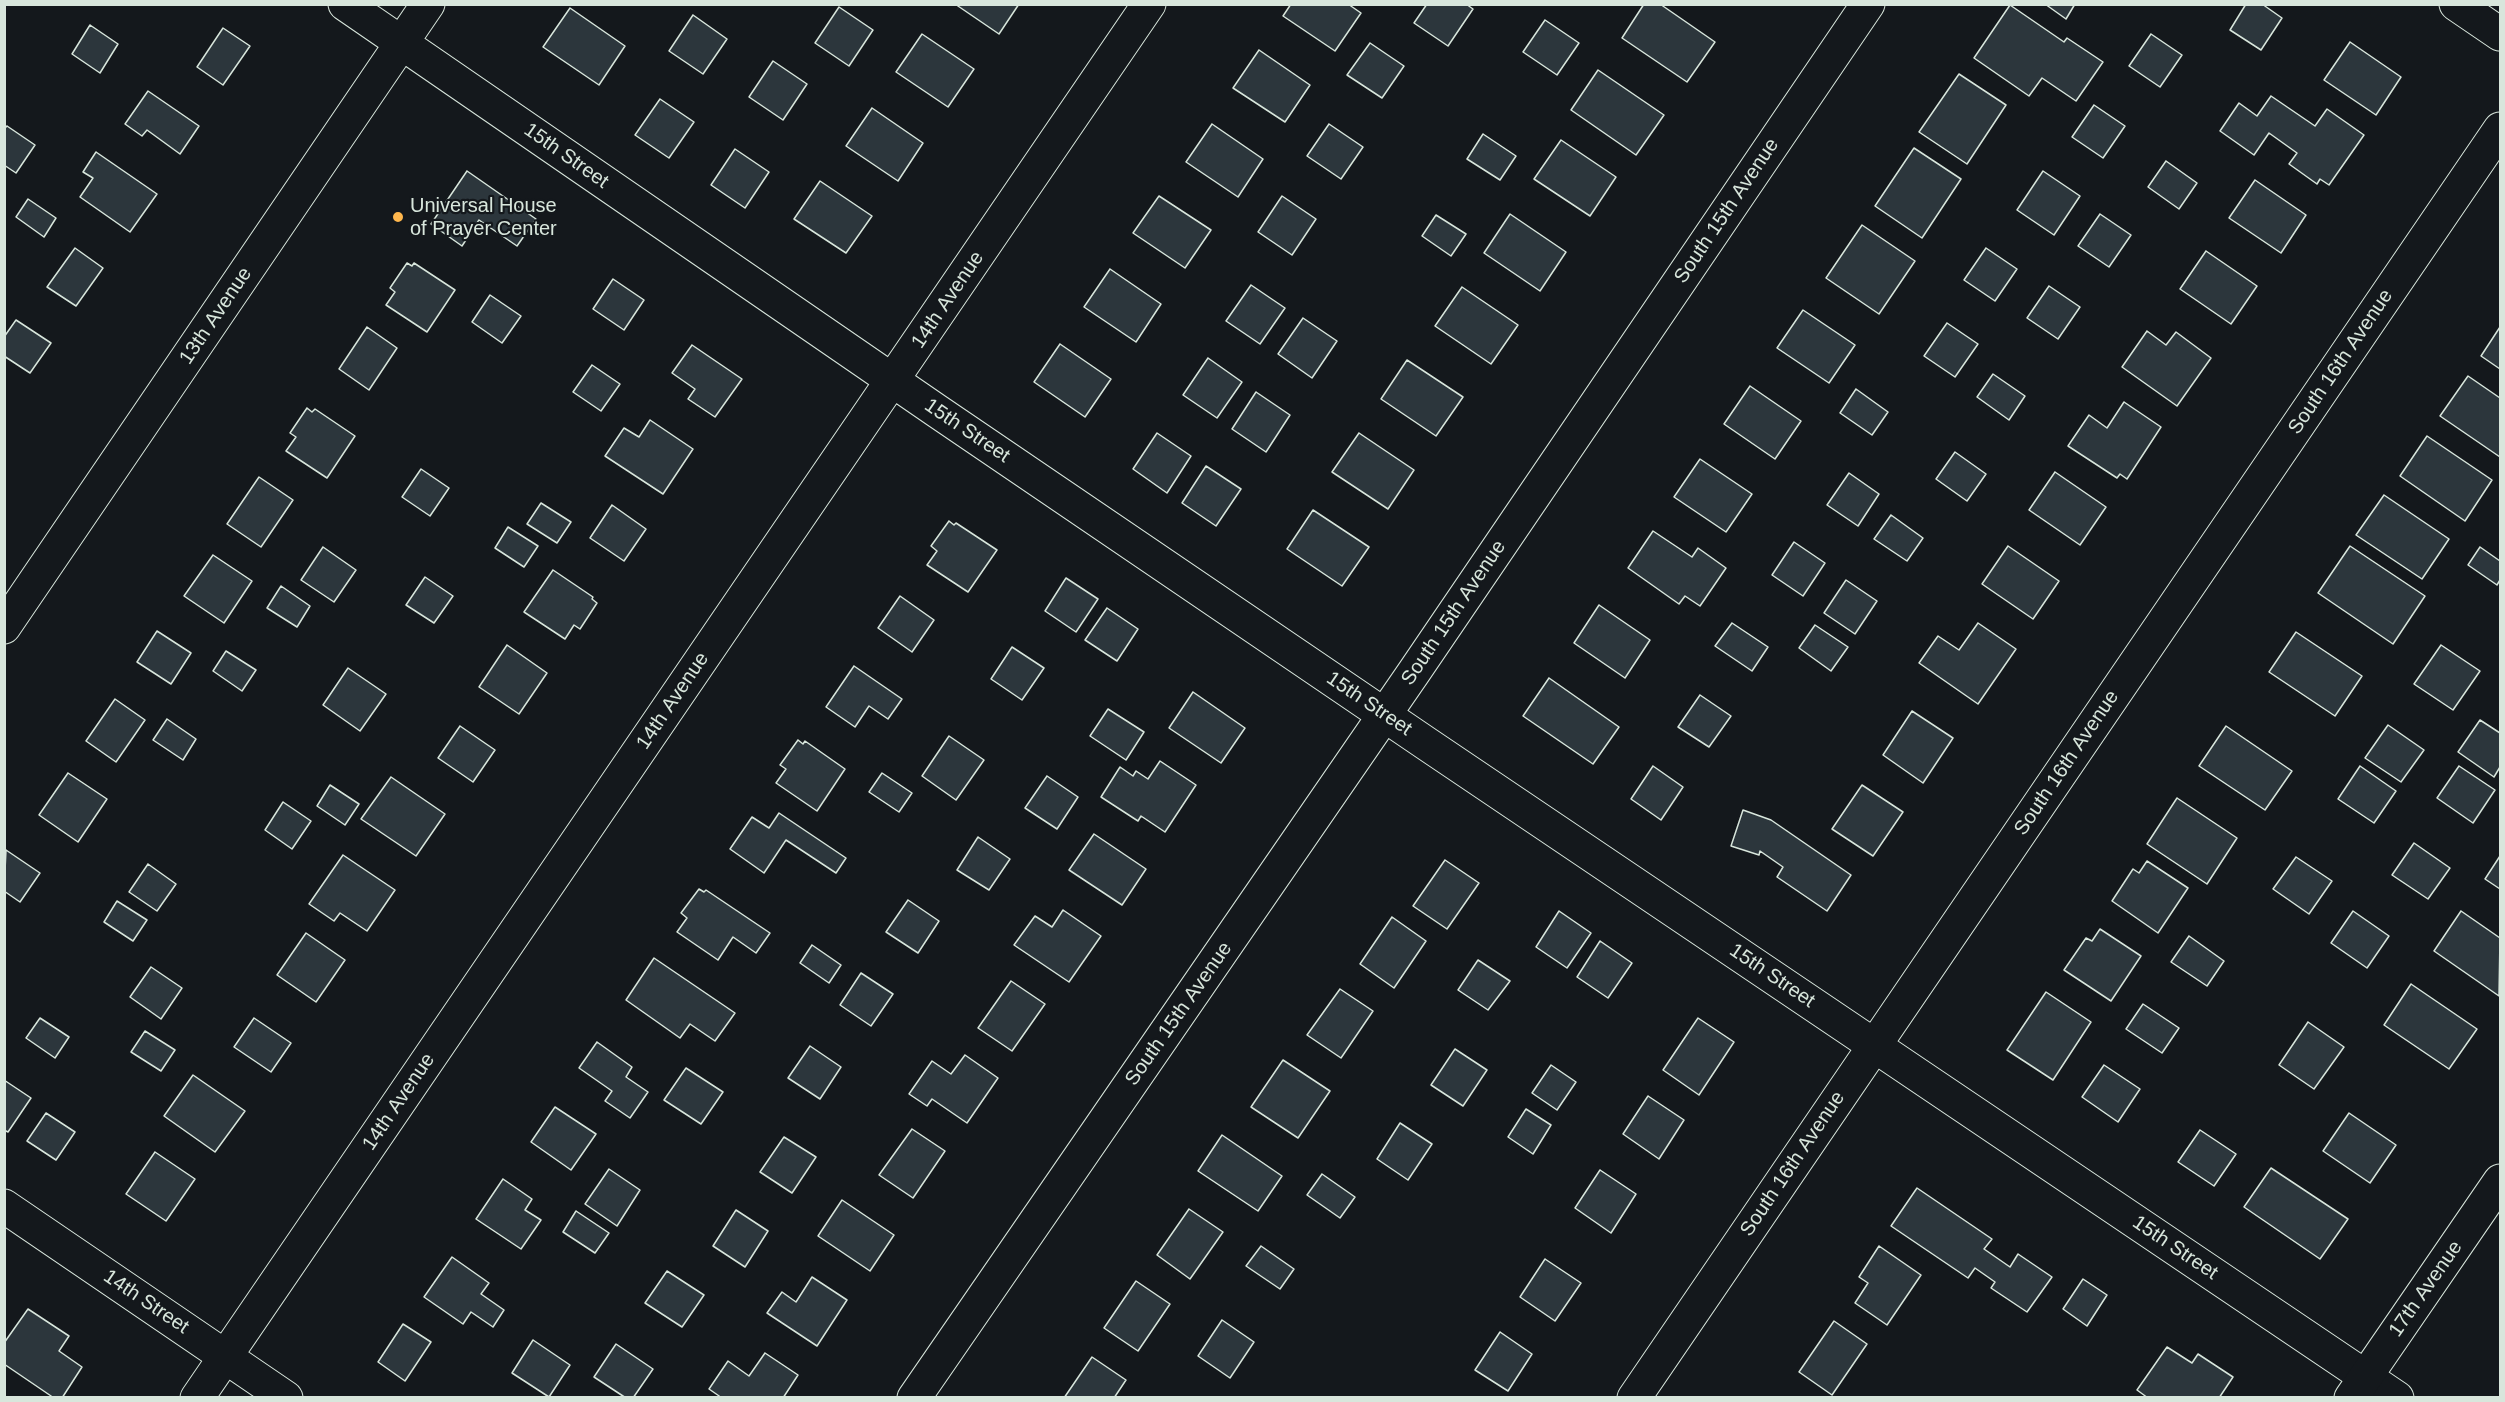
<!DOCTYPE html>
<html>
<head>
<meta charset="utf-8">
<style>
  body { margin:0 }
  #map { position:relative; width:2505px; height:1402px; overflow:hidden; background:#14181c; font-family:Helvetica,sans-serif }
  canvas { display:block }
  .frame { position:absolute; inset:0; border:6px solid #d8e6dc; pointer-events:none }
</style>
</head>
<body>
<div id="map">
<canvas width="2505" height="1402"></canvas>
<div class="frame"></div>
</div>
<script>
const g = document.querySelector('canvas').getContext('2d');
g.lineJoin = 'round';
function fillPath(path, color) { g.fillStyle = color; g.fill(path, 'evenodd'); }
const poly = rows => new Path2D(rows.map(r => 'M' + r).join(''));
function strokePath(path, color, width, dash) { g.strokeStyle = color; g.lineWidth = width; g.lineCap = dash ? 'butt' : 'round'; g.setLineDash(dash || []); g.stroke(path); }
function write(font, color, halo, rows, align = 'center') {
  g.font = font + ' Helvetica,sans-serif'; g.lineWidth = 4.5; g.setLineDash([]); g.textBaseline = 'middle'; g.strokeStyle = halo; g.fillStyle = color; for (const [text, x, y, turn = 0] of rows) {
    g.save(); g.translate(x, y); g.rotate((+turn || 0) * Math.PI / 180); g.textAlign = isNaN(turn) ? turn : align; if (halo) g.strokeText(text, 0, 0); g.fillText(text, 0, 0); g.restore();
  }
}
const building = poly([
  [955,4,1019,4,999,34,955,4],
  [1291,4,1348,4,1361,13,1335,51,1283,16,1291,4],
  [1427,4,1466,4,1473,9,1448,46,1414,23,1427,4],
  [1644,4,1660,4,1715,42,1687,82,1622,38,1644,4],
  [2045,4,2075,4,2066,19,2045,4],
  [2246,4,2262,4,2282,18,2261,50,2230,30,2246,4],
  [2010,5,2064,42,2067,38,2103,62,2076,101,2042,78,2029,96,1974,58,2010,5],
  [839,7,873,30,849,66,815,43,839,7],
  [570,8,625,46,599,85,543,47,570,8],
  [693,15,727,39,703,74,669,51,693,15],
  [1545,20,1579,43,1557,75,1523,52,1545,20],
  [90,25,118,44,100,73,72,54,90,25],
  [223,28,250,46,223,85,197,67,223,28],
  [922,34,974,69,948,107,896,72,922,34],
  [2151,34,2182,55,2160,87,2129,66,2151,34],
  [2350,42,2401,77,2376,115,2324,80,2350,42],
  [1370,43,1404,66,1382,98,1347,75,1370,43],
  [1259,50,1310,85,1285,122,1233,88,1259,50],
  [773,61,807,84,783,120,749,97,773,61],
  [1598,70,1664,115,1636,155,1571,110,1598,70],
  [1959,74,2006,105,1967,164,1919,132,1959,74],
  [148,91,199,126,180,154,147,130,142,136,125,124,148,91],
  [2271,96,2315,126,2327,109,2364,135,2329,185,2320,179,2317,184,2289,164,2297,153,2269,133,2254,155,2220,131,2239,103,2257,116,2271,96],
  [660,99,694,122,669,158,635,135,660,99],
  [2094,105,2125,126,2103,158,2072,137,2094,105],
  [872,108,923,143,898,181,846,146,872,108],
  [1212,124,1263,159,1238,197,1186,162,1212,124],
  [1329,124,1363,147,1341,179,1307,156,1329,124],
  [7,126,35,145,16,173,4,165,4,129,7,126],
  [1483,134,1516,156,1500,180,1467,159,1483,134],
  [1561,140,1616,177,1590,216,1534,179,1561,140],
  [1914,148,1961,179,1922,238,1875,206,1914,148],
  [735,149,769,172,745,208,711,185,735,149],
  [96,152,157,194,130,232,80,197,93,178,83,172,96,152],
  [2166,161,2197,183,2179,209,2148,187,2166,161],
  [467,171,536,219,517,246,479,220,462,246,431,224,467,171],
  [2043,171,2080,196,2054,235,2017,210,2043,171],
  [2255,180,2306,215,2281,253,2229,218,2255,180],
  [820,181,872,216,846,253,794,219,820,181],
  [1159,196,1211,230,1185,268,1133,233,1159,196],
  [1282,196,1316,219,1292,255,1258,232,1282,196],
  [28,199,56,218,44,237,16,217,28,199],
  [1510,214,1566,252,1540,291,1484,253,1510,214],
  [2100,214,2131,235,2109,267,2078,246,2100,214],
  [1436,215,1466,234,1451,256,1422,236,1436,215],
  [1862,225,1915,261,1879,314,1826,278,1862,225],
  [75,248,103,268,76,306,47,287,75,248],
  [1986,248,2017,269,1995,301,1964,280,1986,248],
  [2206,251,2257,286,2231,324,2180,289,2206,251],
  [407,263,412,266,414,263,455,290,427,332,386,305,395,292,390,288,407,263],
  [1110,269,1161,304,1136,342,1084,307,1110,269],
  [613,279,644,300,624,330,593,309,613,279],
  [1251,285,1285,308,1260,344,1226,321,1251,285],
  [2049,286,2080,307,2058,339,2027,318,2049,286],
  [1462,287,1518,325,1491,364,1435,326,1462,287],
  [490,295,521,316,502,343,472,322,490,295],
  [1803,310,1855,345,1829,383,1777,348,1803,310],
  [1303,318,1337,341,1312,378,1278,354,1303,318],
  [16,320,51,343,30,373,4,356,4,337,16,320],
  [1947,323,1978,344,1955,377,1924,356,1947,323],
  [367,327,397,348,369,390,339,369,367,327],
  [2500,327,2500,369,2481,356,2500,327],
  [2147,331,2166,345,2176,332,2211,358,2177,406,2122,367,2147,331],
  [1060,344,1111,379,1085,417,1034,382,1060,344],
  [692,345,742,379,715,417,688,399,695,389,672,373,692,345],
  [1208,358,1242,382,1217,418,1183,395,1208,358],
  [1407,360,1463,397,1436,436,1381,399,1407,360],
  [592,365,620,384,601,411,573,392,592,365],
  [1993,374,2025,396,2009,420,1977,397,1993,374],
  [2468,376,2500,398,2500,457,2440,416,2468,376],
  [1750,386,1801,421,1775,459,1724,424,1750,386],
  [1856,389,1888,412,1872,435,1840,413,1856,389],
  [1256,392,1290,415,1266,452,1232,429,1256,392],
  [2124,402,2161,427,2127,479,2120,474,2117,478,2068,446,2089,415,2107,428,2124,402],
  [307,408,312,412,315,409,355,436,327,478,286,451,296,437,290,433,307,408],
  [650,420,693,449,663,494,605,456,624,428,639,437,650,420],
  [1157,433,1191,456,1167,493,1133,469,1157,433],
  [1359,433,1414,470,1388,509,1332,472,1359,433],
  [2427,436,2492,480,2465,521,2400,476,2427,436],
  [1955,452,1986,474,1967,501,1936,479,1955,452],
  [1700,459,1752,494,1726,532,1674,497,1700,459],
  [1206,466,1241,489,1216,526,1182,503,1206,466],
  [421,469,449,488,430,516,402,497,421,469],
  [2055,472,2106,507,2080,545,2029,510,2055,472],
  [1849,473,1879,494,1858,526,1827,505,1849,473],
  [259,477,293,500,261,547,227,524,259,477],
  [2384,495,2449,539,2422,579,2356,535,2384,495],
  [541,503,571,522,557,543,527,524,541,503],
  [612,505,646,529,624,561,590,538,612,505],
  [1313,510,1369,547,1342,586,1287,549,1313,510],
  [1891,515,1923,538,1907,561,1874,539,1891,515],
  [949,521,954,525,956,523,997,550,968,592,927,565,937,551,931,546,949,521],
  [508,527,538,546,524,567,495,548,508,527],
  [1653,531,1692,557,1698,548,1726,568,1700,606,1685,596,1679,604,1628,568,1653,531],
  [1794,542,1825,563,1803,596,1772,575,1794,542],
  [2008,546,2059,581,2033,619,1982,584,2008,546],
  [2350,546,2425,596,2393,644,2318,593,2350,546],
  [323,547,356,570,334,602,301,580,323,547],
  [2480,547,2500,561,2500,580,2497,585,2468,565,2480,547],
  [213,555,252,581,224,623,184,596,213,555],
  [553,570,593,597,592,599,597,603,580,629,574,625,565,639,524,612,553,570],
  [425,577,453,596,434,623,406,605,425,577],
  [1066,578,1098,599,1076,632,1045,611,1066,578],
  [1846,580,1877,601,1855,634,1824,613,1846,580],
  [281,586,310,606,297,627,267,608,281,586],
  [900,596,934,620,912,652,878,628,900,596],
  [1599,605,1650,640,1625,678,1574,643,1599,605],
  [1107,608,1138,629,1117,661,1085,640,1107,608],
  [1732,623,1768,647,1752,671,1715,646,1732,623],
  [1978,623,2016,649,1978,704,1919,663,1938,636,1959,650,1978,623],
  [1815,625,1848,647,1831,671,1799,648,1815,625],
  [157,631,191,653,171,684,137,662,157,631],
  [2296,632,2362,676,2335,716,2269,672,2296,632],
  [507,645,547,673,519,714,479,687,507,645],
  [2441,645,2480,671,2453,710,2414,684,2441,645],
  [1012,647,1044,668,1022,700,991,679,1012,647],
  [226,651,256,670,242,691,213,671,226,651],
  [854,666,902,699,888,719,869,706,855,727,826,707,854,666],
  [348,668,386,694,360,731,323,705,348,668],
  [1549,678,1619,727,1593,764,1523,716,1549,678],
  [1193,692,1245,728,1221,763,1169,728,1193,692],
  [1700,695,1731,716,1709,747,1678,727,1700,695],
  [115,699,145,720,116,762,86,741,115,699],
  [1108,709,1144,732,1126,760,1090,736,1108,709],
  [1912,711,1953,738,1923,783,1883,755,1912,711],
  [167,719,196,739,183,760,153,740,167,719],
  [2480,720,2500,733,2500,767,2494,777,2458,752,2480,720],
  [2388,725,2424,750,2401,782,2365,758,2388,725],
  [460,726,495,750,473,782,438,758,460,726],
  [2226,726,2292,771,2265,810,2199,766,2226,726],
  [949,736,984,760,956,800,922,776,949,736],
  [798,740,803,744,805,741,845,769,817,811,776,783,786,769,780,765,798,740],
  [1160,761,1196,785,1165,832,1141,816,1138,821,1101,797,1120,767,1133,776,1136,771,1148,779,1160,761],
  [1653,766,1683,787,1661,820,1631,799,1653,766],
  [2360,766,2396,791,2374,823,2338,799,2360,766],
  [2459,766,2495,790,2473,823,2437,798,2459,766],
  [68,773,107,799,78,842,39,815,68,773],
  [882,773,912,793,899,812,869,792,882,773],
  [1047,776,1078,797,1057,829,1025,808,1047,776],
  [391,777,445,814,416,856,361,819,391,777],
  [330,785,359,804,345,825,317,806,330,785],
  [1862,785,1903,812,1873,856,1832,829,1862,785],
  [2177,798,2237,838,2207,884,2147,844,2177,798],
  [283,802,311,821,292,849,265,830,283,802],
  [1743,810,1771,820,1851,875,1827,911,1777,877,1783,867,1760,851,1759,855,1731,846,1743,810],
  [779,813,846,858,836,873,786,840,764,873,730,849,752,817,769,828,779,813],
  [1094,834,1146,869,1122,905,1069,870,1094,834],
  [978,837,1010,859,989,890,957,870,978,837],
  [2414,843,2450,868,2428,899,2392,875,2414,843],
  [6,850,40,873,20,902,4,891,6,850],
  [343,855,395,890,367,931,340,913,334,921,309,904,343,855],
  [2500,856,2500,889,2485,879,2500,856],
  [2296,857,2332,881,2309,914,2273,889,2296,857],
  [1445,860,1479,883,1447,929,1413,906,1445,860],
  [2147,861,2188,888,2158,933,2112,901,2133,869,2139,873,2147,861],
  [148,864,176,884,157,911,129,892,148,864],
  [699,889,704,892,706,890,770,933,756,953,733,937,718,960,677,932,687,918,681,913,699,889],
  [908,900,939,921,918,953,886,932,908,900],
  [117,901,147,920,133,941,104,922,117,901],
  [1063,910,1101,936,1069,982,1014,945,1035,916,1052,927,1063,910],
  [1559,911,1591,933,1567,968,1536,947,1559,911],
  [2353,911,2389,936,2367,968,2331,943,2353,911],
  [2461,911,2500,938,2499,996,2434,951,2461,911],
  [1392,917,1426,941,1394,988,1360,964,1392,917],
  [2100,929,2141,956,2111,1001,2064,970,2086,938,2092,941,2100,929],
  [306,933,345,960,316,1002,277,975,306,933],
  [2189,936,2224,961,2207,986,2171,962,2189,936],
  [1600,941,1632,963,1608,998,1577,977,1600,941],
  [812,945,841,965,829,983,800,963,812,945],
  [654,958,735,1013,715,1041,690,1024,680,1038,626,1000,654,958],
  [1478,960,1510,981,1488,1010,1458,990,1478,960],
  [151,967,182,988,161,1019,130,997,151,967],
  [861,973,893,994,871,1026,840,1005,861,973],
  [1011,981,1045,1004,1012,1051,978,1028,1011,981],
  [2411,984,2477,1029,2449,1069,2384,1025,2411,984],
  [1340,989,1373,1011,1341,1058,1307,1035,1340,989],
  [2046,992,2091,1022,2053,1080,2007,1050,2046,992],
  [2143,1004,2179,1028,2162,1053,2126,1029,2143,1004],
  [40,1018,69,1037,55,1058,26,1038,40,1018],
  [254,1018,291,1043,271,1072,234,1047,254,1018],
  [1698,1018,1734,1042,1699,1095,1663,1070,1698,1018],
  [2308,1022,2344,1047,2314,1089,2279,1065,2308,1022],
  [145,1031,175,1050,161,1071,131,1052,145,1031],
  [597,1042,632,1067,626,1077,648,1092,630,1118,605,1101,612,1091,579,1068,597,1042],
  [810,1046,841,1067,820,1099,788,1078,810,1046],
  [1455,1049,1487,1070,1463,1106,1431,1085,1455,1049],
  [965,1055,998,1078,967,1123,932,1099,927,1106,909,1094,932,1061,951,1074,965,1055],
  [1283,1060,1330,1091,1298,1138,1251,1107,1283,1060],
  [1551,1065,1576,1082,1557,1110,1532,1093,1551,1065],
  [2104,1065,2140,1089,2118,1122,2082,1097,2104,1065],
  [686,1068,723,1092,701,1124,664,1100,686,1068],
  [193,1075,245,1111,215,1152,164,1116,193,1075],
  [4,1080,31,1098,8,1132,4,1130,4,1080],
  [1648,1096,1684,1120,1659,1159,1623,1134,1648,1096],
  [555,1107,596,1134,571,1170,531,1142,555,1107],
  [1526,1109,1551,1125,1533,1154,1508,1137,1526,1109],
  [46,1113,75,1132,56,1160,27,1141,46,1113],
  [2349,1113,2396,1145,2370,1183,2323,1151,2349,1113],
  [1400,1123,1432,1144,1408,1180,1377,1159,1400,1123],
  [912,1129,945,1151,913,1198,879,1175,912,1129],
  [2200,1130,2236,1154,2214,1186,2178,1162,2200,1130],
  [1222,1135,1282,1176,1258,1211,1198,1171,1222,1135],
  [784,1137,816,1157,792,1193,760,1172,784,1137],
  [155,1152,195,1179,166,1221,126,1194,155,1152],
  [2271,1168,2348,1219,2320,1259,2244,1207,2271,1168],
  [609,1169,640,1190,617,1226,585,1204,609,1169],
  [1600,1170,1636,1194,1611,1233,1575,1208,1600,1170],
  [1322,1174,1355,1197,1340,1218,1307,1195,1322,1174],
  [503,1179,532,1199,525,1210,541,1220,521,1249,476,1219,503,1179],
  [1917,1188,1992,1239,1984,1249,2010,1267,2018,1254,2052,1277,2027,1312,1991,1288,1995,1282,1975,1268,1968,1278,1891,1226,1917,1188],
  [842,1200,894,1235,870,1271,818,1236,842,1200],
  [1189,1209,1223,1232,1190,1279,1157,1255,1189,1209],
  [736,1210,768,1231,745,1267,713,1246,736,1210],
  [576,1211,609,1233,595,1253,563,1232,576,1211],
  [1261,1246,1294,1269,1280,1289,1246,1266,1261,1246],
  [1879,1246,1921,1275,1887,1325,1855,1303,1868,1283,1859,1277,1879,1246],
  [452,1257,489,1283,481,1294,504,1310,493,1327,471,1312,463,1324,424,1297,452,1257],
  [1545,1259,1581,1283,1555,1321,1520,1297,1545,1259],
  [667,1271,704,1295,682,1327,645,1303,667,1271],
  [812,1277,847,1300,817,1346,767,1313,782,1292,796,1302,812,1277],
  [2083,1279,2107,1295,2087,1326,2063,1309,2083,1279],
  [1136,1281,1170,1304,1138,1351,1104,1328,1136,1281],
  [28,1309,69,1336,59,1351,82,1367,62,1398,54,1398,4,1364,4,1343,28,1309],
  [1222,1320,1254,1342,1230,1378,1198,1356,1222,1320],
  [1834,1321,1867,1344,1832,1395,1799,1372,1834,1321],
  [403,1324,431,1342,405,1381,378,1362,403,1324],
  [1500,1332,1532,1354,1508,1391,1475,1370,1500,1332],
  [533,1340,570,1365,549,1397,512,1373,533,1340],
  [616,1344,653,1369,633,1398,626,1398,594,1377,616,1344],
  [2167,1347,2192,1363,2198,1354,2233,1377,2219,1398,2148,1398,2137,1390,2167,1347],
  [765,1353,798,1375,783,1398,722,1398,709,1389,728,1361,749,1376,765,1353],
  [1092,1357,1126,1380,1114,1398,1064,1398,1092,1357]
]);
const minor = poly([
  [345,4,937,411,1427,744,2397,1398],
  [2456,4,2500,34],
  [4,627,428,4],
  [4,1206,286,1398],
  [197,1398,1149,4],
  [914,1398,1414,672,1868,4],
  [1634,1398,2500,129]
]);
const tertiary = poly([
  [2351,1398,2500,1181]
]);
const markers = [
  [398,217,6,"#ffb74d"]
];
const streetNames = [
  ["15th Street",566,156,35],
  ["South 15th Avenue",1727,211,-56],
  ["14th Avenue",948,300,-56],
  ["13th Avenue",216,316,-56],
  ["South 16th Avenue",2341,362,-56],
  ["15th Street",967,431,34],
  ["South 15th Avenue",1454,613,-56],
  ["14th Avenue",673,701,-56],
  ["15th Street",1369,704,34],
  ["South 16th Avenue",2067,763,-56],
  ["15th Street",1772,976,34],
  ["South 15th Avenue",1179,1014,-55],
  ["14th Avenue",399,1102,-56],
  ["South 16th Avenue",1793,1164,-56],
  ["15th Street",2175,1248,34],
  ["17th Avenue",2426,1289,-55],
  ["14th Street",146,1302,34]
];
const poiNames = [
  ["Universal House",410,206],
  ["of Prayer Center",410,229]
];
fillPath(building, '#2c363c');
strokePath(building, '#d8e6dc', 1.5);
strokePath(minor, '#d8e6dc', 35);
strokePath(tertiary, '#d8e6dc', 35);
strokePath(minor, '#14181c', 33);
strokePath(tertiary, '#14181c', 33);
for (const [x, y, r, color] of markers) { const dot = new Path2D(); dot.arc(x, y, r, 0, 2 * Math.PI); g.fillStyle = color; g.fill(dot); strokePath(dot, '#14181c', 2); }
write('20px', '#d8e6dc', '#14181c', streetNames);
write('20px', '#d8e6dc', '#14181c', poiNames, 'left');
</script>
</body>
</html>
